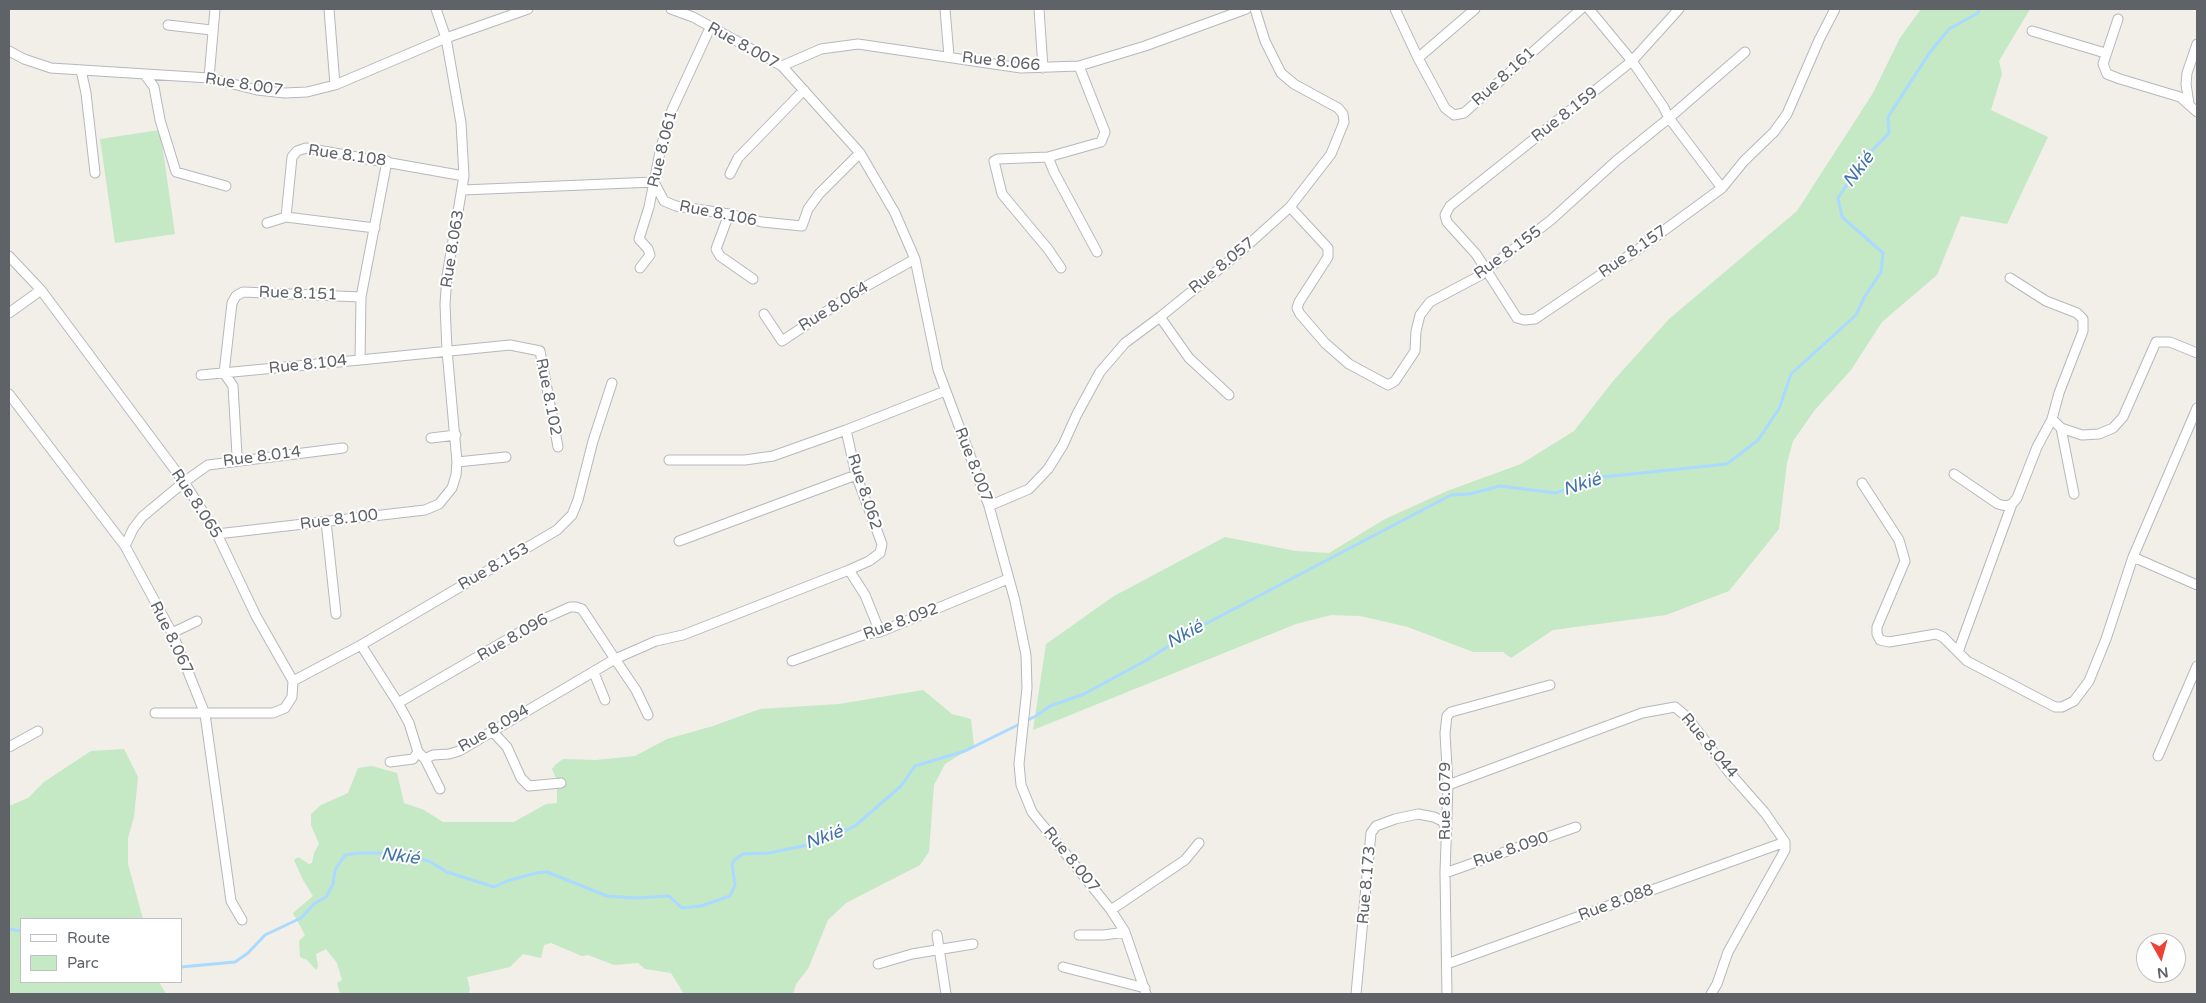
<!DOCTYPE html>
<html>
<head>
<meta charset="utf-8">
<style>
  body { margin:0 }
  #map { position:relative; width:2206px; height:1003px; overflow:hidden; background:#f1efe8; font-family:"Varela Round",sans-serif }
  canvas { display:block }
  .frame { position:absolute; inset:0; border:10px solid #5f6368; pointer-events:none }
  .legend { position:absolute; left:20px; top:918px; width:162px; height:65px; box-sizing:border-box; background:#fff; border:1px solid #bfc1c3; margin:0; padding:6px 9px; list-style:none; font-size:15px; color:#5f6368 }
  .legend li { display:flex; align-items:center; gap:10px; height:25px }
  .legend b { width:25px; border:1px solid #bfc1c3 }
  .north { position:absolute; left:2136px; top:933px; width:50px; height:50px; box-sizing:border-box; background:#fff; border:1px solid #bfc1c3; border-radius:50%; rotate:173deg; font-size:14px; font-weight:700; line-height:20px; text-align:center; color:#5f6368 }
  .north::after { content:''; display:block; margin:auto; width:18px; height:22px; background:#ea4335; clip-path:polygon(50% 0,100% 100%,50% 72%,0 100%) }
</style>
</head>
<body>
<div id="map">
<canvas width="2206" height="1003"></canvas>
<div class="frame"></div>
<ul class="legend">
<li><b style="height:6px;background:#fff"></b>Route</li>
<li><b style="height:14px;background:#c5e8c5"></b>Parc</li>
</ul>
<div class="north">N</div>
</div>
<script>
const g = document.querySelector('canvas').getContext('2d');
g.lineJoin = 'round';
function fillPath(path, color) { g.fillStyle = color; g.fill(path, 'evenodd'); }
const poly = rows => new Path2D(rows.map(r => 'M' + r).join(''));
function strokePath(path, color, width, dash) { g.strokeStyle = color; g.lineWidth = width; g.lineCap = dash ? 'butt' : 'round'; g.setLineDash(dash || []); g.stroke(path); }
function write(font, color, halo, rows, align = 'center') {
  g.font = font + ' "Varela Round",sans-serif'; g.lineWidth = 4; g.setLineDash([]); g.textBaseline = 'middle'; g.strokeStyle = halo; g.fillStyle = color; for (const [text, x, y, turn = 0] of rows) {
    g.save(); g.translate(x, y); g.rotate((+turn || 0) * Math.PI / 180); g.textAlign = isNaN(turn) ? turn : align; if (halo) g.strokeText(text, 0, 0); g.fillText(text, 0, 0); g.restore();
  }
}
const green = poly([
  [1921,9,2030,9,1999,61,2002,74,1991,110,2048,137,2007,224,1961,216,1937,275,1882,322,1851,370,1814,411,1793,441,1787,463,1779,529,1729,591,1666,615,1553,630,1511,658,1503,652,1473,652,1408,627,1360,616,1331,615,1296,624,1033,730,1046,644,1114,596,1225,537,1296,551,1329,553,1385,519,1447,491,1521,464,1574,431,1614,380,1669,319,1797,211,1873,93,1900,38],
  [160,130,175,234,115,243,100,139],
  [923,690,952,714,971,719,974,746,945,764,934,785,929,852,920,865,846,903,828,920,808,969,796,984,793,994,684,994,671,973,645,969,638,963,614,965,588,955,582,956,551,943,544,945,541,958,523,954,510,967,467,977,470,990,468,994,340,994,337,983,342,980,337,963,326,949,316,954,318,966,316,970,307,960,300,957,299,941,305,935,293,913,313,896,303,880,294,860,298,857,309,864,312,863,314,853,319,844,311,825,311,814,321,805,348,793,358,768,372,766,397,773,404,803,424,810,443,822,514,822,546,804,557,803,557,780,552,769,555,765,563,759,596,760,635,756,667,739,713,726,760,709,839,704],
  [124,749,138,777,134,817,128,838,128,864,143,919,21,919,21,982,159,982,166,994,13,994,9,993,9,806,28,798,44,782,91,751]
]);
const stream = poly([
  [9,929,21,931],
  [181,967,235,962,248,953,265,935,301,918,315,903,326,897,333,884,335,870,345,855,358,853,384,853,429,861,447,872,494,887,507,881,536,873,547,872,607,896,636,898,669,896,682,908,701,906,730,896,735,885,732,864,734,860,743,854,769,853,822,842,855,826,901,786,915,766,965,751,1036,716,1050,706,1084,694,1145,661,1192,631,1451,495,1470,494,1500,486,1556,493,1603,477,1727,464,1758,440,1779,409,1791,374,1856,315,1865,296,1881,272,1883,253,1842,217,1838,198,1862,161,1889,133,1888,117,1930,52,1949,29,1978,13,1979,9]
]);
const minor = poly([
  [329,9,335,85],
  [436,9,446,38,461,123,464,176,447,276,445,304,447,350,457,462,506,457],
  [671,9,693,17,782,66,860,153,895,213,915,259,938,370,989,506,1015,601,1026,655,1027,688,1019,764,1021,785,1032,812,1111,910,1125,932,1146,994],
  [945,9,949,56],
  [1039,9,1043,68],
  [1395,9,1418,58,1475,9],
  [1679,9,1632,61,1450,206,1445,215,1447,222,1476,254,1517,318,1524,320,1535,319,1640,248,1722,188,1669,118,1745,52],
  [2118,19,2103,64,2107,74,2120,79,2180,97,2197,112],
  [168,25,211,30],
  [2032,31,2105,53],
  [9,51,24,59,51,68,209,78,257,90,285,93,307,92,335,85,446,38,528,9],
  [1418,58,1445,108,1454,115,1464,113,1581,9],
  [782,66,821,49,858,44,1021,68,1079,66,1145,46,1246,9],
  [81,70,86,93,95,173],
  [145,75,154,87,160,120,176,172,226,186],
  [209,78,215,9],
  [2189,104,2186,84,2187,73,2197,44],
  [1048,157,1054,172,1097,252],
  [730,174,738,158,804,90],
  [1722,188,1744,161,1774,132,1787,114,1819,40,1835,9],
  [463,190,654,182,664,201,676,206,729,214,762,222,802,226,808,209,819,194,860,153],
  [1290,207,1328,248,1328,257,1299,302,1297,308,1300,314,1325,343,1349,364,1388,385,1395,381,1415,351,1416,331,1420,315,1430,302,1481,275,1485,267,1493,265,1551,220,1616,161,1669,118,1663,106,1632,61,1589,9],
  [729,214,716,249,720,256,753,279],
  [267,223,286,217],
  [375,228,286,217,292,157,297,151,306,148,464,176],
  [9,256,41,290,184,482,217,534,256,616,293,681,292,697,285,708,273,713,155,713],
  [640,268,650,255,648,249,639,239,649,207,661,147,672,110,710,28],
  [1061,268,1048,249,1002,194,994,161,998,159,1048,157,1101,142,1105,132,1079,66],
  [2010,278,2046,301,2077,313,2083,319,2083,331,2059,393,2052,419,2061,428,2074,494],
  [9,313,41,290],
  [764,314,782,341,854,293,915,259],
  [1160,317,1189,358,1229,395],
  [360,360,510,345,540,351,558,447],
  [201,375,360,360,361,297],
  [9,394,125,546,172,633,183,659,205,714,231,901,242,920],
  [2061,428,2082,435,2099,434,2113,428,2123,417,2156,342,2170,342,2197,353],
  [431,438,456,435],
  [240,460,237,455,233,386,224,373,232,303,236,296,243,292,361,297,387,161],
  [669,460,745,460,773,456,846,430],
  [1954,474,1998,504,2006,506,2012,504,2017,498,2037,447,2052,419],
  [1862,483,1899,540,1905,561,1877,627,1877,634,1880,640,1889,642,1936,634,1943,637,1967,661,2055,707,2062,707,2074,701,2089,681,2106,639,2133,557,2197,408],
  [989,506,1029,489,1048,469,1063,445,1077,414,1100,372,1125,343,1160,317,1239,253,1290,207,1331,154,1344,122,1343,114,1338,108,1294,84,1281,73,1265,41,1255,9],
  [326,521,336,614],
  [217,534,425,510,439,504,452,488,456,475,457,462],
  [679,541,856,475],
  [125,546,133,529,142,517,184,482,208,465,343,448],
  [2133,557,2197,585],
  [880,632,865,595,849,570,869,561,880,553,882,544,856,475,846,430,945,391],
  [172,633,197,621],
  [361,645,398,703,541,620,570,607,576,607,582,609,615,659,636,690,648,715],
  [1958,652,2012,504],
  [792,661,866,634,880,632,1008,579],
  [594,673,605,700],
  [293,681,361,645,557,530,572,515,578,500,593,441,612,383],
  [398,703,409,723,418,752,425,759,433,755,449,754,459,751,615,659,656,641,683,635,849,570],
  [492,731,507,747,521,778,529,786,561,783],
  [9,747,38,731],
  [2158,756,2197,666],
  [425,759,440,789],
  [390,762,413,759,418,752],
  [1448,785,1642,713,1675,707,1687,717,1728,771,1765,813,1785,842,1785,850,1728,952,1717,984,1711,994],
  [1445,873,1576,827],
  [1111,910,1185,860,1199,843],
  [937,935,946,994],
  [1079,935,1104,935,1125,932],
  [878,964,912,954,973,944],
  [1447,964,1785,842],
  [1063,967,1145,988],
  [1356,994,1371,833,1376,826,1395,819,1418,814,1434,817,1442,821,1447,829],
  [1447,994,1445,873,1448,785,1445,733,1447,716,1451,712,1550,685]
]);
const streetNames = [
  ["Rue 8.007",743,46,29],
  ["Rue 8.066",1001,62,6],
  ["Rue 8.161",1504,77,-42],
  ["Rue 8.007",244,85,9],
  ["Rue 8.159",1565,115,-38],
  ["Rue 8.061",663,149,-76],
  ["Rue 8.108",347,156,8],
  ["Rue 8.106",718,214,11],
  ["Rue 8.063",453,249,-81],
  ["Rue 8.157",1633,252,-35],
  ["Rue 8.155",1508,253,-36],
  ["Rue 8.057",1222,266,-39],
  ["Rue 8.151",298,294,2],
  ["Rue 8.064",834,307,-32],
  ["Rue 8.104",308,365,-6],
  ["Rue 8.102",548,397,79],
  ["Rue 8.014",262,457,-7],
  ["Rue 8.007",973,465,69],
  ["Rue 8.062",864,492,72],
  ["Rue 8.065",196,504,57],
  ["Rue 8.100",339,520,-7],
  ["Rue 8.153",494,567,-30],
  ["Rue 8.092",901,622,-20],
  ["Rue 8.067",171,638,64],
  ["Rue 8.096",513,638,-30],
  ["Rue 8.094",494,729,-30],
  ["Rue 8.044",1709,746,50],
  ["Rue 8.079",1446,801,-90],
  ["Rue 8.090",1511,850,-19],
  ["Rue 8.007",1071,860,51],
  ["Rue 8.173",1367,885,-85],
  ["Rue 8.088",1616,903,-20]
];
const waterNames = [
  ["Nkié",1859,170,-53],
  ["Nkié",1582,485,-18],
  ["Nkié",1185,635,-29],
  ["Nkié",824,838,-20],
  ["Nkié",400,857,7]
];
fillPath(green, '#c5e8c5');
strokePath(stream, '#aadaff', 3);
strokePath(minor, '#b5b8bc', 11);
strokePath(minor, '#fff', 9);
write('16px', '#5f6368', '#fff', streetNames);
write('italic 18px', '#4174aa', '#fff', waterNames);
</script>
</body>
</html>
